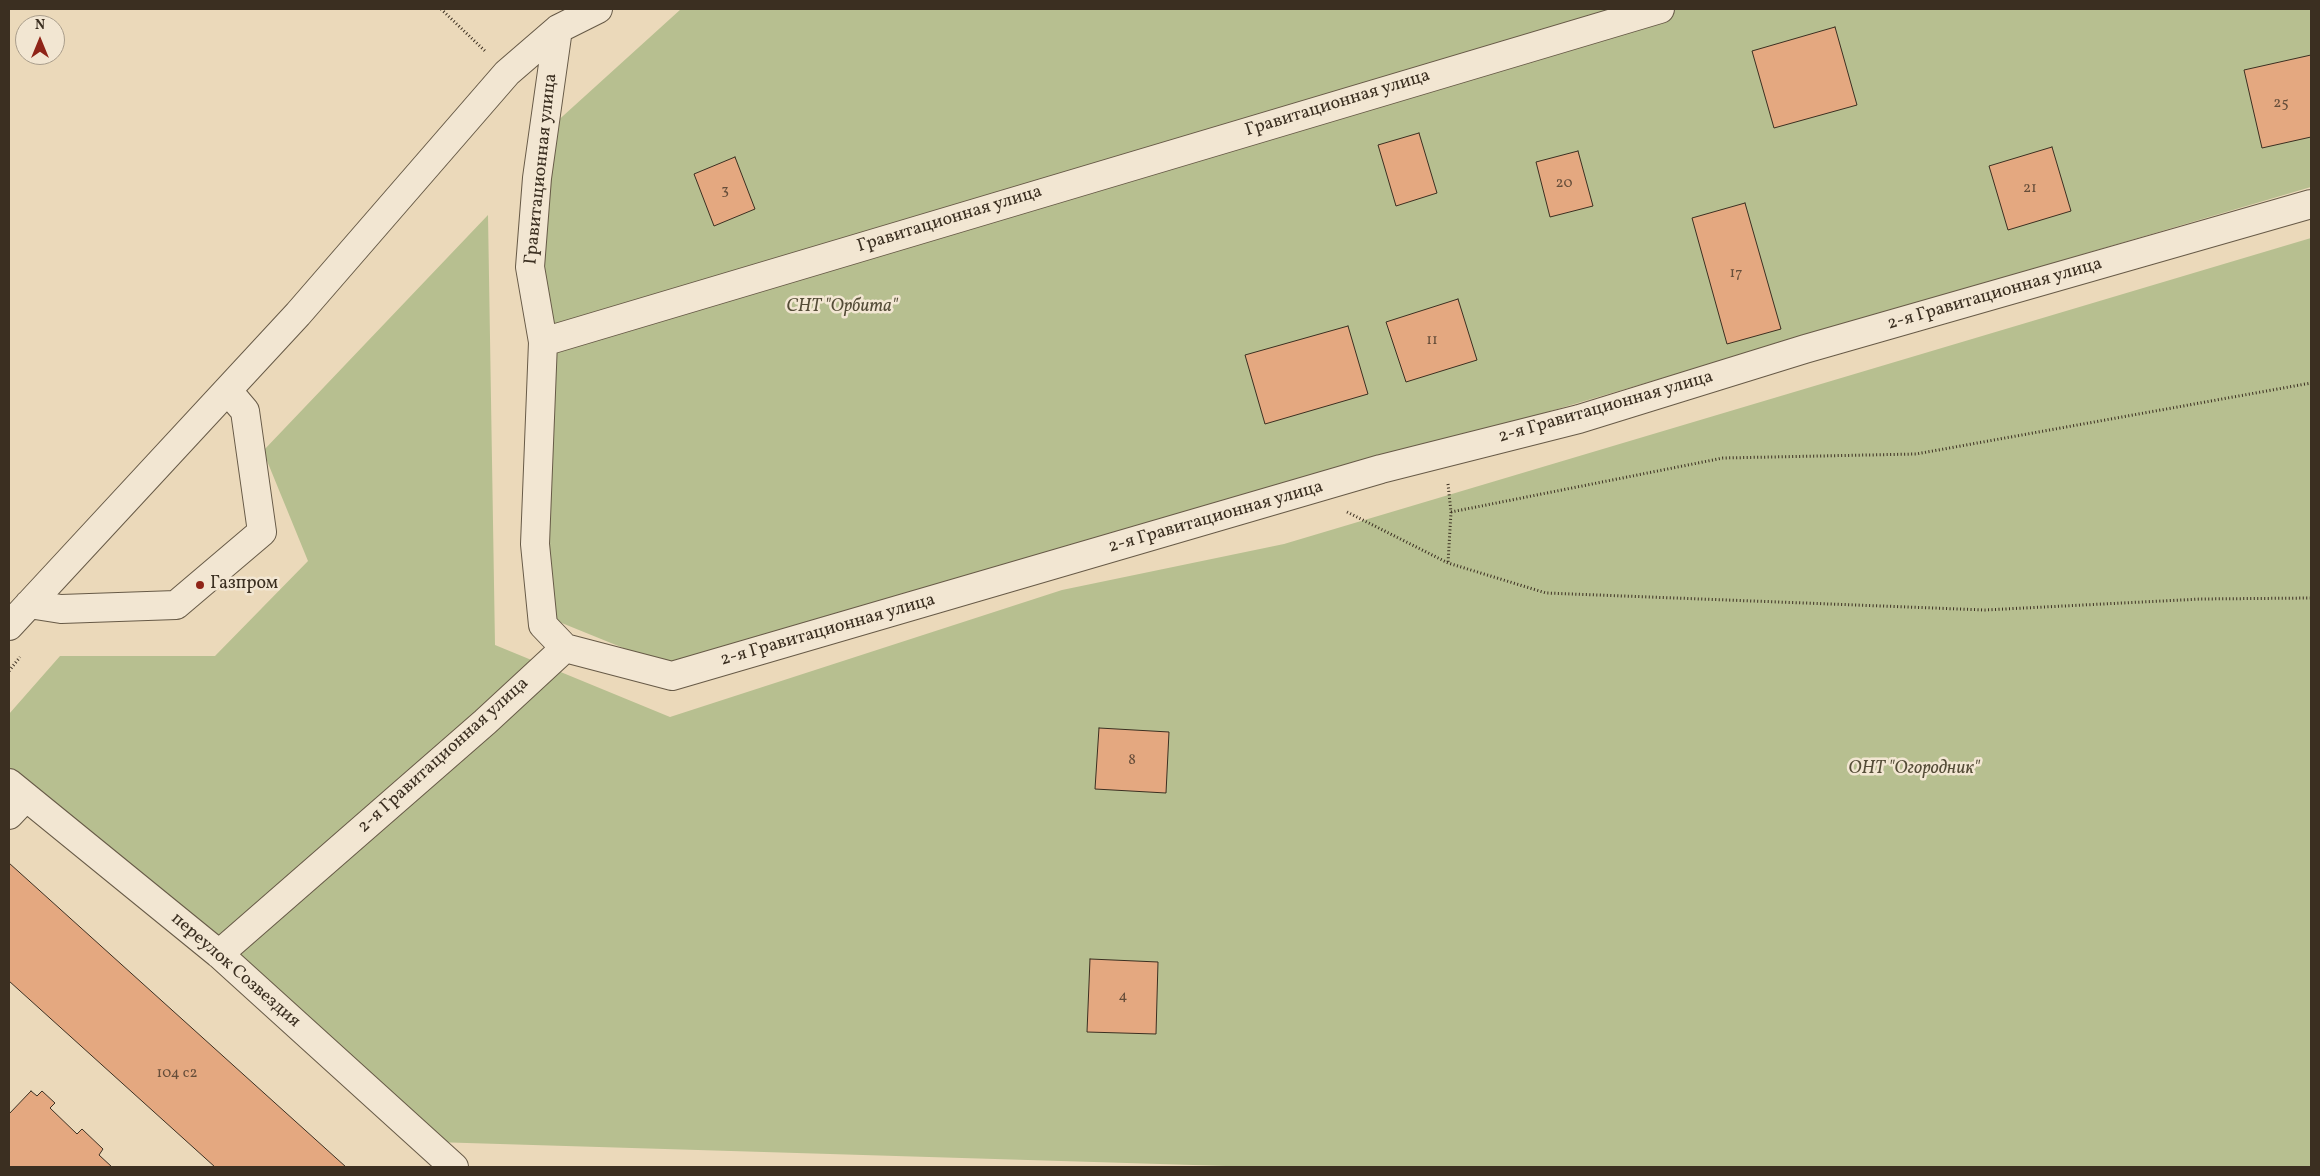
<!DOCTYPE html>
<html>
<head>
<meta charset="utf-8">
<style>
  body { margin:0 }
  #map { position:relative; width:2320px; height:1176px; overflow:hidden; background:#ebd9ba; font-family:Vollkorn,serif }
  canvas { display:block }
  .frame { position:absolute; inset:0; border:10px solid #3b2f21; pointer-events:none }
  .north { position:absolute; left:15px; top:15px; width:50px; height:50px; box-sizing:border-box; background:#f2e6d2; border:1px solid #a99d8b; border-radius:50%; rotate:0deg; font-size:14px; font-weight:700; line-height:20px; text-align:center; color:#3b2f21 }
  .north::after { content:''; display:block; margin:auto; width:18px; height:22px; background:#8f2418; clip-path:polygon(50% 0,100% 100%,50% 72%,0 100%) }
</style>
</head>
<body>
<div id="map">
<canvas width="2320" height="1176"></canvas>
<div class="frame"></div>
<div class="north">N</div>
</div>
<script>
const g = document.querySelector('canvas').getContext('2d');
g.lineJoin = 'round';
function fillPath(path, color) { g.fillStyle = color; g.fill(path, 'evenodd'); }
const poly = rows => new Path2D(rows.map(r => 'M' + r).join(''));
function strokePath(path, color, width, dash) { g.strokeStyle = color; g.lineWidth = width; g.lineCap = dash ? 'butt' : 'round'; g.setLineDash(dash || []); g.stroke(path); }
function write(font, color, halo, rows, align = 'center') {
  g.font = font + ' Vollkorn,serif'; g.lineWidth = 5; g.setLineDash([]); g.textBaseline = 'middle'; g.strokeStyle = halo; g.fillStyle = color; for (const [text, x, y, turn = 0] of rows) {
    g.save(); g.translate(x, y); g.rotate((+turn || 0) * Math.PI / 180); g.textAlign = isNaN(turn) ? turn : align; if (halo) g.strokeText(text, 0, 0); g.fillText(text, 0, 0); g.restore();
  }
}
const green = poly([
  [681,9,2311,9,2311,187,675,669,542,615,542,135],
  [488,215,495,645,670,717,1062,590,1284,544,2311,238,2311,1167,1259,1167,434,1142,9,767,9,714,60,656,215,656,308,561,263,451]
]);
const building = poly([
  [1835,27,1857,105,1774,128,1752,51,1835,27],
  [2311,55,2311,137,2262,148,2244,70,2311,55],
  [1419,133,1437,193,1396,206,1378,145,1419,133],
  [2052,147,2071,211,2008,230,1989,166,2052,147],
  [1578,151,1593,206,1550,217,1536,162,1578,151],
  [735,157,755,209,714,226,694,174,735,157],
  [1745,203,1781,329,1727,344,1692,218,1745,203],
  [1458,299,1477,360,1406,382,1386,322,1458,299],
  [1348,326,1368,394,1265,424,1245,355,1348,326],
  [1099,728,1169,732,1166,793,1095,789,1099,728],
  [9,863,346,1167,215,1167,9,981,9,863],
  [1090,959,1158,962,1156,1034,1087,1032,1090,959],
  [31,1091,37,1096,42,1091,55,1103,50,1108,77,1134,82,1129,103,1149,99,1155,112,1167,9,1167,9,1114,31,1091]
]);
const path = poly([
  [441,9,485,51],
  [1448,484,1451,512,1448,563],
  [1347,512,1448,563,1546,593,1985,610,2201,599,2311,598],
  [1451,512,1723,458,1916,454,2311,383],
  [9,671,20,657]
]);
const minor = poly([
  [558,29,537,178,530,267,543,342,1660,9],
  [543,342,535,544,543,625,565,648],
  [29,604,61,609,176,605,262,532,245,411,228,391],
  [9,626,298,314,507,73,558,29,598,9],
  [9,783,219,954,454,1167],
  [9,815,26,797],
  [219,954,485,722,565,648,672,676,1381,469,1579,419,1805,349,2311,204]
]);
const markers = [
  [200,585,5,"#8f2418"]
];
const numberNames = [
  ["25",2281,104],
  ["20",1564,184],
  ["21",2030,189],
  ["3",725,191],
  ["17",1736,274],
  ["11",1432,341],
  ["8",1132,761],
  ["4",1123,997],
  ["104 с2",177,1074]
];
const streetNames = [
  ["Гравитационная улица",1338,104,-17],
  ["Гравитационная улица",542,169,-84],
  ["Гравитационная улица",950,220,-17],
  ["2-я Гравитационная улица",1995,295,-16],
  ["2-я Гравитационная улица",1606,408,-16],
  ["2-я Гравитационная улица",1216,518,-16],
  ["2-я Гравитационная улица",828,631,-16],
  ["2-я Гравитационная улица",444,756,-42],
  ["переулок Созвездия",235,971,41]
];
const parkNames = [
  ["СНТ \"Орбита\"",842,308],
  ["ОНТ \"Огородник\"",1914,770]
];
const poiNames = [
  ["Газпром",210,585]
];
fillPath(green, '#b7bf90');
fillPath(building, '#e4a880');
strokePath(building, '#3b2f21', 1);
strokePath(minor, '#675a47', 30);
strokePath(path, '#3b2f21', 3, [1, 2.5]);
strokePath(minor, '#f2e6d2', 28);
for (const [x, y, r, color] of markers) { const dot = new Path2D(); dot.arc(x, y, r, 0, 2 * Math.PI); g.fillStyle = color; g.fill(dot); strokePath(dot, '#f2e6d2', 2); }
write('15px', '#654d39', null, numberNames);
write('18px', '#3b2f21', '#f2e6d2', streetNames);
write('italic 18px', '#544c37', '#f2e6d2', parkNames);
write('18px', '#3b2f21', '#f2e6d2', poiNames, 'left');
</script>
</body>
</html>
